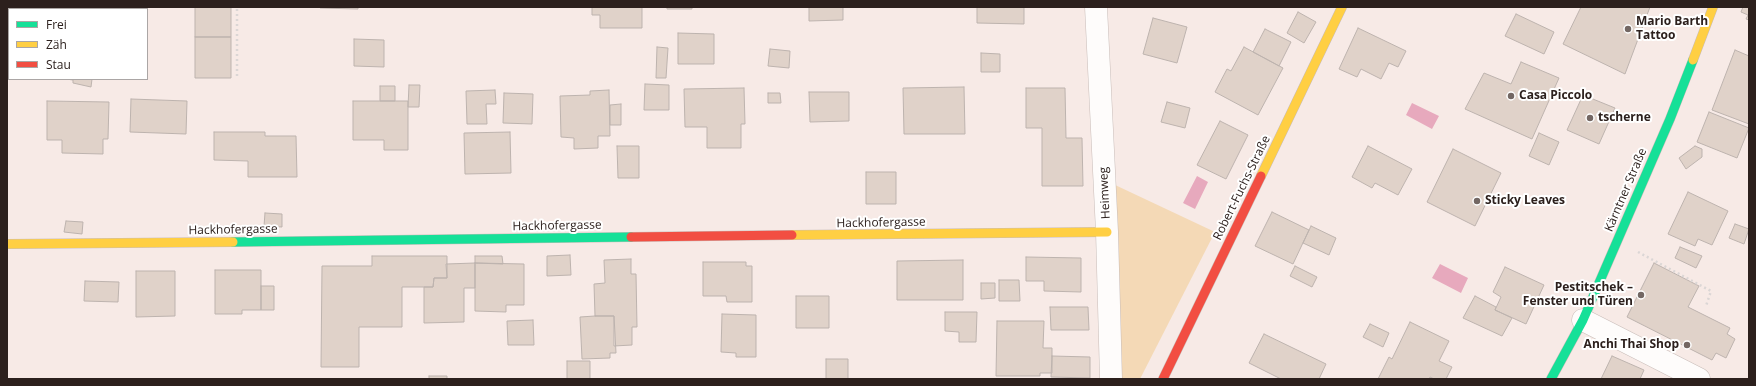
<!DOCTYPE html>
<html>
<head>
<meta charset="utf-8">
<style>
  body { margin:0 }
  #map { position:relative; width:1756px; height:386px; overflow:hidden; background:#f7eae6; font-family:"Open Sans",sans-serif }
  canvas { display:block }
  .frame { position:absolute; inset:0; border:8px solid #2c201d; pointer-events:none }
  .legend { position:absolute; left:8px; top:8px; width:140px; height:72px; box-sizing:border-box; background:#fff; border:1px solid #aba6a5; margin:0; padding:5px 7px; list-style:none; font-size:12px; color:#2c201d }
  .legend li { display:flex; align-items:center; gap:8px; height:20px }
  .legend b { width:20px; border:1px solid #aba6a5 }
</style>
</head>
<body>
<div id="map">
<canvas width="1756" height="386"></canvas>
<div class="frame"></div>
<ul class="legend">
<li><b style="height:5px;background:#16e098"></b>Frei</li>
<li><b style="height:5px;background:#ffcf43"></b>Zäh</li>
<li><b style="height:5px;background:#f24e42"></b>Stau</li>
</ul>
</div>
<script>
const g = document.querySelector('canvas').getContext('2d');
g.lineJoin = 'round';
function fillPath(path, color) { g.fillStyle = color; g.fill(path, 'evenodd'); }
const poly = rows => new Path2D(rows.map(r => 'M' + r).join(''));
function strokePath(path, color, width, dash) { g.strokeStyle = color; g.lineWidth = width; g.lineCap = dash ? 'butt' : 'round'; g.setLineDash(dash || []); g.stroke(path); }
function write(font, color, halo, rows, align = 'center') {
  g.font = font + ' "Open Sans",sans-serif'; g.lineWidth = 4; g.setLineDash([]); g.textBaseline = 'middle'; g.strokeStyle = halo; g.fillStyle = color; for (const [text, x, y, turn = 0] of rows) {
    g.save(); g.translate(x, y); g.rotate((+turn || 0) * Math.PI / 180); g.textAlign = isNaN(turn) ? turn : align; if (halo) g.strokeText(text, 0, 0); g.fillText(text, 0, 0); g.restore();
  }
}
const green = poly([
  [1113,184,1215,232,1140,379,1119,379]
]);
const water = poly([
  [1412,103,1439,116,1432,129,1406,115],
  [1197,176,1208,182,1195,209,1183,203],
  [1440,264,1468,278,1461,293,1432,278]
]);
const building = poly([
  [195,7,231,7,231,37,195,37,195,7],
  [320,7,358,7,358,9,320,8,320,7],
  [592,7,642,7,642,28,600,28,600,15,592,15,592,7],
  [667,7,692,7,692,9,667,9,667,7],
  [809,7,843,7,843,20,809,21,809,7],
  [977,7,1024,7,1024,24,977,23,977,7],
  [1581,7,1650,7,1625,74,1563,44,1581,7],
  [1743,7,1749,7,1749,20,1746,19,1748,15,1741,12,1743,7],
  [1298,12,1316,22,1304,43,1287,33,1298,12],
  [1516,14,1554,32,1544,54,1505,36,1516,14],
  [1153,18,1187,27,1177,63,1143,54,1153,18],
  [1358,28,1406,51,1398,67,1389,63,1381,79,1361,69,1357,77,1339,69,1358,28],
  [1265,29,1291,42,1279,66,1253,52,1265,29],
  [678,33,714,34,714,64,678,64,678,33],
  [195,37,231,37,231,78,195,78,195,37],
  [354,39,384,40,384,67,354,66,354,39],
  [657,47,668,48,666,78,656,78,657,47],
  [1244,47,1283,68,1258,115,1215,92,1227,69,1231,71,1244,47],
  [770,49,790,51,789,68,768,66,770,49],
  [1735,50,1749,56,1749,124,1712,110,1735,50],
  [981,53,1000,54,1000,72,981,72,981,53],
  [1521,62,1559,78,1532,139,1465,109,1484,73,1511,84,1521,62],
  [66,79,92,79,91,87,73,83,73,80,66,79],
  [645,84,669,85,669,110,644,110,645,84],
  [409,85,420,85,419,107,408,107,409,85],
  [380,86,395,86,395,101,380,101,380,86],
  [964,87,965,134,904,134,903,88,964,87],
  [744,88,745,124,741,124,741,148,707,148,707,127,685,127,684,89,744,88],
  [1026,88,1065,88,1066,138,1082,138,1083,186,1042,186,1042,128,1026,128,1026,88],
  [495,90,496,104,486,104,487,124,467,124,466,91,495,90],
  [609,90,610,136,598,136,598,148,574,149,574,138,561,137,560,96,590,95,590,91,609,90],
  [809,92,849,92,849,121,810,122,809,92],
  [504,93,533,94,532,124,503,123,504,93],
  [768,93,780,93,781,103,768,103,768,93],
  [1583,95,1615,108,1599,144,1567,130,1583,95],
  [131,99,187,101,186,134,130,132,131,99],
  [47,101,109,102,108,139,103,139,103,154,62,153,62,140,47,140,47,101],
  [353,101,408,101,408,150,384,150,384,140,353,140,353,101],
  [1167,102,1190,108,1185,128,1161,122,1167,102],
  [621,104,621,125,610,125,610,105,621,104],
  [1709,112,1749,128,1737,158,1697,142,1709,112],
  [1220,121,1248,135,1226,179,1197,165,1220,121],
  [214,132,265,132,265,136,296,136,297,177,248,177,248,161,214,160,214,132],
  [510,132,511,173,465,174,464,133,510,132],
  [1539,133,1559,142,1549,165,1529,156,1539,133],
  [617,146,639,146,639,178,618,178,617,146],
  [1368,146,1412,169,1398,195,1375,183,1372,188,1352,177,1368,146],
  [1695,146,1702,149,1702,157,1686,169,1679,158,1695,146],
  [1453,149,1501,173,1475,226,1427,202,1453,149],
  [866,172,896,172,896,204,866,204,866,172],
  [1688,192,1728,211,1712,245,1698,239,1695,246,1668,234,1688,192],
  [1272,212,1309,230,1293,264,1255,246,1272,212],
  [265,213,282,214,282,227,264,226,265,213],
  [66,221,83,222,82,234,64,232,66,221],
  [1735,224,1749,229,1744,244,1729,238,1735,224],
  [1311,226,1336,238,1329,255,1303,243,1311,226],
  [1680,247,1702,256,1696,268,1675,258,1680,247],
  [570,255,571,275,547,276,547,256,570,255],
  [372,256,447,256,447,278,434,278,433,287,402,287,402,327,359,327,359,367,321,367,322,266,372,266,372,256],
  [475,256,502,256,503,264,475,263,475,256],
  [1026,257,1081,258,1081,292,1044,291,1044,281,1026,281,1026,257],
  [631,259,631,274,636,274,637,327,632,327,632,345,614,346,614,316,595,316,594,284,605,283,604,260,631,259],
  [963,260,963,300,897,300,897,261,963,260],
  [703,262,746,262,746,266,752,266,752,302,727,302,726,296,703,296,703,262],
  [475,263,475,288,464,288,464,322,424,323,424,287,433,287,434,278,447,278,446,264,475,263],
  [475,263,524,264,524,305,506,305,506,312,475,311,475,263],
  [1654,263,1699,286,1688,307,1730,328,1727,334,1735,339,1726,358,1716,353,1712,360,1627,317,1654,263],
  [1295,266,1317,277,1312,287,1290,276,1295,266],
  [1505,267,1544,285,1526,324,1495,310,1501,297,1493,292,1505,267],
  [215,270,261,270,261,310,242,310,242,314,215,314,215,270],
  [136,271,175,271,175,316,136,317,136,271],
  [999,280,1019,280,1020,301,999,301,999,280],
  [85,281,119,282,118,302,84,301,85,281],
  [981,283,995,283,995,298,981,299,981,283],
  [261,286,274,286,274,310,261,310,261,286],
  [796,296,829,296,829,328,796,328,796,296],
  [1475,296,1496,307,1495,310,1512,318,1502,336,1463,318,1475,296],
  [1050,307,1088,307,1089,330,1051,330,1050,307],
  [945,312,977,312,976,342,959,342,959,332,945,331,945,312],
  [722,314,756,315,756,357,736,357,736,353,721,352,722,314],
  [595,316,614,316,616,353,610,353,610,358,582,359,580,317,595,316],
  [533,320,534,345,508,345,507,321,533,320],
  [997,321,1044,321,1043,348,1052,348,1052,373,1040,373,1040,376,996,376,997,321],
  [1410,322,1449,341,1439,361,1452,367,1446,379,1434,379,1430,377,1429,379,1378,379,1389,357,1392,359,1410,322],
  [1370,324,1389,333,1383,347,1363,337,1370,324],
  [1264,334,1326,364,1319,379,1281,379,1249,363,1264,334],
  [1052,356,1090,357,1090,378,1051,377,1052,356],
  [1612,356,1644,370,1640,379,1601,379,1612,356],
  [826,359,848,359,848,379,826,379,826,359],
  [567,361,590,361,590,379,567,379,567,361],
  [429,376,447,376,447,379,429,379,429,376]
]);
const path = poly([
  [237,76,237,7],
  [1638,252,1711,291,1706,306]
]);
const street = poly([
  [1096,7,1107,232,1111,379],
  [1583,320,1699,379]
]);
const fast = poly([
  [233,242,631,237],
  [1551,379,1583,320,1670,119,1693,60]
]);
const slow = poly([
  [1693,60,1713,7],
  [1261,176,1342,7],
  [792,235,1107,232],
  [7,244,233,242]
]);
const jam = poly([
  [631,237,792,235],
  [1163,379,1261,176]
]);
const markers = [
  [1628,29,4,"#736763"],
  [1511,96,4,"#736763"],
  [1590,118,4,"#736763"],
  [1477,201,4,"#736763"],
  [1641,295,4,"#736763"],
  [1687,345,4,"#736763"]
];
const poiNames = [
  ["Mario Barth",1636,22],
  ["Tattoo",1636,36],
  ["Casa Piccolo",1519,96],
  ["tscherne",1598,118],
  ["Sticky Leaves",1485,201],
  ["Pestitschek –",1633,288,"right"],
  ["Fenster und Türen",1633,302,"right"],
  ["Anchi Thai Shop",1679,345,"right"]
];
const streetNames = [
  ["Robert-Fuchs-Straße",1242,188,-64],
  ["Kärntner Straße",1626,190,-67],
  ["Heimweg",1105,193,-93],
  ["Hackhofergasse",881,223,-1],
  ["Hackhofergasse",557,226,-1],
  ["Hackhofergasse",233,230,-1]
];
fillPath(green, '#f4d9b6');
fillPath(water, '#e7a9bd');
fillPath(building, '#e0d2c9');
strokePath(building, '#bdb3ae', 1);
strokePath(street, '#c8bcb8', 23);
strokePath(fast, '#c8bcb8', 10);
strokePath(slow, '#c8bcb8', 10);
strokePath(jam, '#c8bcb8', 10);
strokePath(path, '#dbd6d5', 2.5, [2, 3]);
strokePath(street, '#fefcfb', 22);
strokePath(fast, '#16e098', 9);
strokePath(slow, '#ffcf43', 9);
strokePath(jam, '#f24e42', 9);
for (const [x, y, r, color] of markers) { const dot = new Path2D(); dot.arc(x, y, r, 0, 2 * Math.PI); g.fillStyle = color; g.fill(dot); strokePath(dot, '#fff', 1.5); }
write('bold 12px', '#2c201d', '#fff', poiNames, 'left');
write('12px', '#2c201d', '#fff', streetNames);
</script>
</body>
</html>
